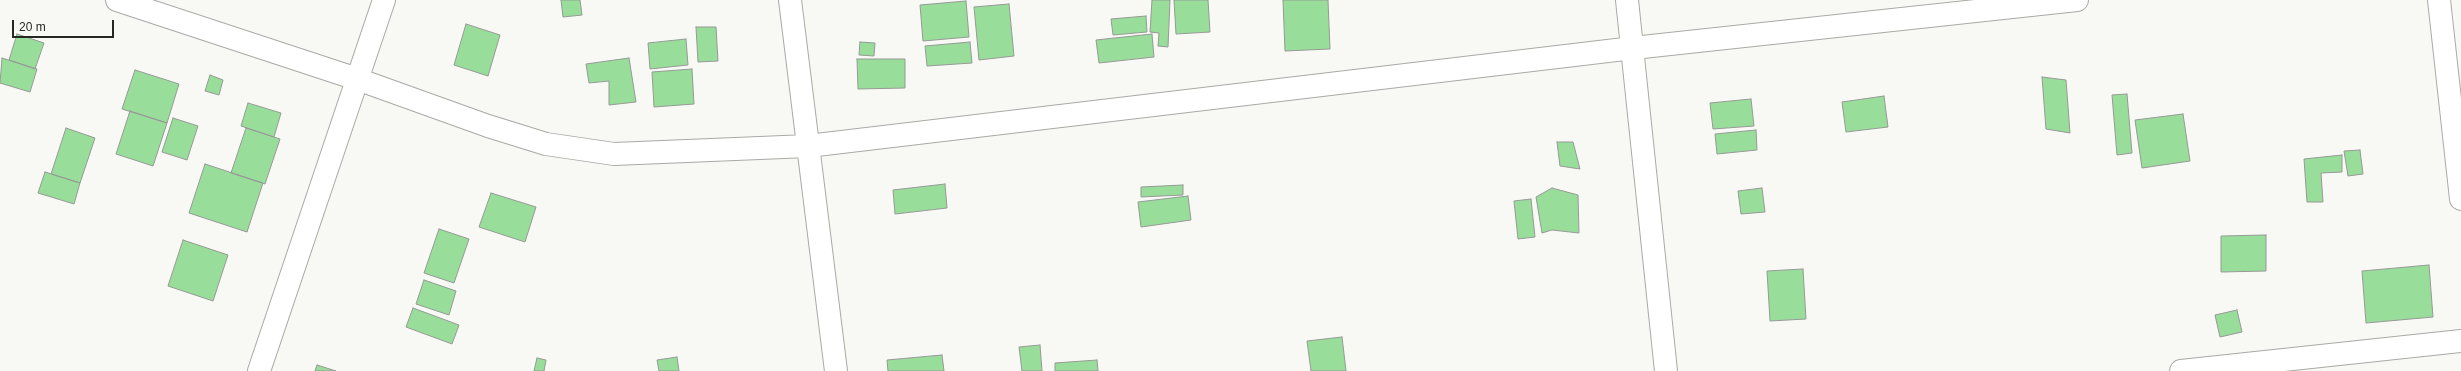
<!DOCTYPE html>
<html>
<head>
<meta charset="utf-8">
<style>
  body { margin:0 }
  #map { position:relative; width:2461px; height:371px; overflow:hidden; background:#f8f9f5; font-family:Arial,sans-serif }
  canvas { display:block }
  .scale { position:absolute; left:12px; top:20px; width:102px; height:18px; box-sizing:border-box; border:2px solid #262625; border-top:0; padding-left:5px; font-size:12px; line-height:14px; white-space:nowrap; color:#262625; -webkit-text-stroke:3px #f8f9f5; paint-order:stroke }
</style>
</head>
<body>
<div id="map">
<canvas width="2461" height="371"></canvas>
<div class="scale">20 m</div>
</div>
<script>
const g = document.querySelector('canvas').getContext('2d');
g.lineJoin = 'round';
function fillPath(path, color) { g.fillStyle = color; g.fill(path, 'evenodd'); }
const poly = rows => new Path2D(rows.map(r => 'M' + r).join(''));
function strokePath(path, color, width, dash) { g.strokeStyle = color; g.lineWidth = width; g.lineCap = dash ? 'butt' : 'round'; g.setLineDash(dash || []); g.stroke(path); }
const building = poly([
  [561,0,580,0,582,15,563,17,561,0],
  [1152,0,1170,0,1168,47,1158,46,1159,33,1150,32,1152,0],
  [1174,0,1208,0,1210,32,1176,34,1174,0],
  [1283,0,1328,0,1330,49,1285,51,1283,0],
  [966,1,969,37,923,41,920,5,966,1],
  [1009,4,1014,56,979,60,974,7,1009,4],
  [1146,16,1147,32,1113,35,1111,19,1146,16],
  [466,24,500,35,488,76,454,65,466,24],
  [696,27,716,27,718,61,698,62,696,27],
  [17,34,44,43,35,69,9,60,17,34],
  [1152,34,1154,57,1099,63,1096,40,1152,34],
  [686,39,688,65,650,69,648,43,686,39],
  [860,42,875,43,874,56,859,55,860,42],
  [970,42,972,63,927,66,925,46,970,42],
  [2,58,37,69,30,92,0,83,2,58],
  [629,58,636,102,609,105,609,81,589,83,586,64,629,58],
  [857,59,905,59,905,88,858,89,857,59],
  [692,69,694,104,654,107,652,72,692,69],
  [135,70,179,84,167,123,122,109,135,70],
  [210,75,223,80,219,95,205,91,210,75],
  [2042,77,2066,80,2070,133,2046,129,2042,77],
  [2127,94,2132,153,2117,155,2112,95,2127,94],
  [1884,96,1888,127,1846,132,1842,102,1884,96],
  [1751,99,1754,126,1713,129,1710,103,1751,99],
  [248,103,281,113,274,137,241,126,248,103],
  [130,111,167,123,153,166,116,154,130,111],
  [2183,114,2190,161,2142,168,2135,120,2183,114],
  [173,118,198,126,187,160,162,152,173,118],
  [66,128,95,138,80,183,51,174,66,128],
  [246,128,280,139,265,184,231,173,246,128],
  [1756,130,1757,150,1717,154,1715,134,1756,130],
  [1557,142,1573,142,1580,169,1560,166,1557,142],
  [2360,150,2363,174,2348,176,2344,151,2360,150],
  [2342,155,2342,172,2321,173,2323,202,2307,202,2304,159,2342,155],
  [205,164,263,183,247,232,189,213,205,164],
  [45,172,80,183,74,204,38,193,45,172],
  [945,184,947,208,895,214,893,190,945,184],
  [1183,185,1183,195,1141,197,1141,187,1183,185],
  [1552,188,1578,195,1579,233,1552,230,1542,233,1536,197,1552,188],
  [1762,188,1765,212,1741,214,1738,191,1762,188],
  [491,193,536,207,525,242,479,227,491,193],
  [1188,196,1191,220,1141,227,1138,202,1188,196],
  [1531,199,1535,237,1518,239,1514,201,1531,199],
  [439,229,469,239,454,283,424,273,439,229],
  [2266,235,2266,271,2221,272,2221,236,2266,235],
  [183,240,228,255,213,301,168,286,183,240],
  [2429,265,2433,317,2366,323,2362,271,2429,265],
  [1803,269,1806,319,1770,321,1767,271,1803,269],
  [424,280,456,291,449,315,416,304,424,280],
  [413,308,459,325,452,344,406,327,413,308],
  [2237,310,2242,332,2220,337,2215,315,2237,310],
  [1342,337,1346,371,1311,371,1307,341,1342,337],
  [1040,345,1042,371,1022,371,1019,347,1040,345],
  [942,355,944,371,888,371,887,360,942,355],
  [677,357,679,371,659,371,657,360,677,357],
  [537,358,546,360,544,371,534,371,537,358],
  [1097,360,1098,371,1055,371,1055,363,1097,360],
  [317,365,336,371,315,371,317,365]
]);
const street = poly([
  [117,0,357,79,488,126,546,144,614,154,808,146,1633,48,2077,0],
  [790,0,836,371],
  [1627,0,1666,371],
  [2439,0,2461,199],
  [259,371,384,0],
  [2181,371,2461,341]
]);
fillPath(building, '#98de9a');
strokePath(building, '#969996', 1);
strokePath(street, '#a9aaa6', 24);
strokePath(street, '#fff', 22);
</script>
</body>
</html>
